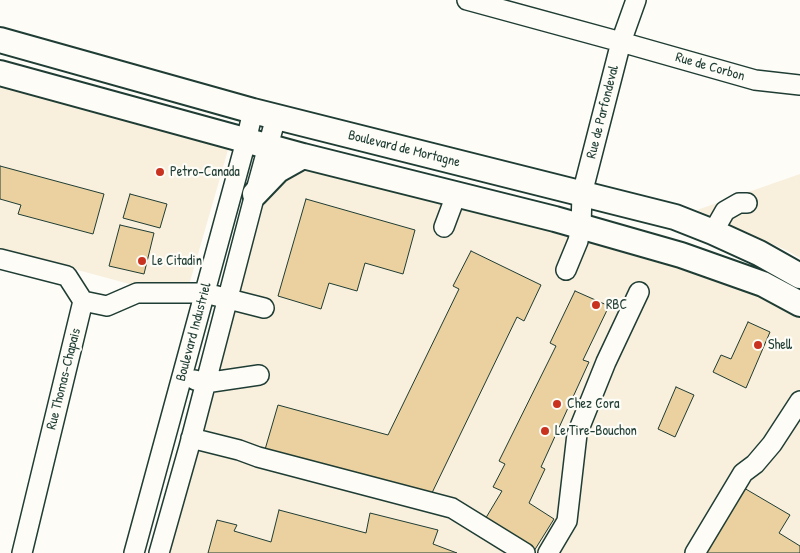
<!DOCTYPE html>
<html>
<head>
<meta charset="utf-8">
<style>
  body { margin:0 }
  canvas { display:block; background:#fdfcf7 }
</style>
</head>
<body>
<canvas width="800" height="553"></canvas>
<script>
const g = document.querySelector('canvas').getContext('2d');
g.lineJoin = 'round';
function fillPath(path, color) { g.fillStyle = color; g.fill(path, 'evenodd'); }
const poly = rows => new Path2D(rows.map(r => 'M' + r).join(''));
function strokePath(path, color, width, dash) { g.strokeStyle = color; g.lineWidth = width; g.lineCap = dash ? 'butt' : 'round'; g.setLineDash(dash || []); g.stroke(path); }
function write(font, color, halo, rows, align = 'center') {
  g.font = font + ' "Patrick Hand",sans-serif'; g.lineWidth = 4.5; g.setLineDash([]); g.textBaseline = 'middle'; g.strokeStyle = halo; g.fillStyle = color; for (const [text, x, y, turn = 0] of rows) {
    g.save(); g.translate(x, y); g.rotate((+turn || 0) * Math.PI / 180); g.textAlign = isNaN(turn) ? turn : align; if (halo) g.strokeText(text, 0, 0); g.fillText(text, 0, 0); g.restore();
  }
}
const built = poly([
  [0,81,230,143,185,299,0,249],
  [310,160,740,284,800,314,800,553,165,553,261,194],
  [800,174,800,258,788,251,697,210]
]);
const building = poly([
  [0,166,104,194,93,234,18,214,21,205,0,199,0,166],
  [130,194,167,204,160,228,123,218,130,194],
  [306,199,415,230,403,274,365,263,357,291,329,283,321,309,278,296,306,199],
  [120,225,154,233,144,274,109,266,120,225],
  [471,251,541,285,524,321,517,317,430,497,264,453,278,405,388,435,459,289,453,286,471,251],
  [575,291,609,306,583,360,589,362,541,467,545,469,529,503,554,519,534,551,484,521,502,491,493,487,505,464,499,461,556,346,550,343,575,291],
  [748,322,770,332,746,388,713,372,721,355,731,359,748,322],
  [676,387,694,395,675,437,658,429,676,387],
  [744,488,790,515,779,533,800,546,800,553,704,553,744,488],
  [279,510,366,533,370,513,438,530,433,544,457,553,208,553,217,520,237,525,234,531,271,542,279,510]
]);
const minor = poly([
  [467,0,621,42,755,80,800,85],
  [444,227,456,195],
  [713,232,725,211,739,203,747,203],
  [0,259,67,276,83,301,22,553],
  [566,270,578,241,581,226,582,194,621,42,636,0],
  [83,301,107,306,137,293,205,293,264,308],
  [195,380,205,383,259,375],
  [191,438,239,450,258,457,452,508,525,553],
  [134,553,246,141,253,111],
  [159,553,189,447,255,194,276,117],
  [548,553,567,521,577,434,606,362,639,292],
  [695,553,743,473,755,464,772,444,800,401]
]);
const major = poly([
  [0,40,253,111,675,217,713,232,759,253,800,276],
  [0,73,303,156,555,219,681,255,763,284,800,304],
  [255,194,278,170,303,156]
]);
const markers = [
  [160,172,5,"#c8321e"],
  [142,261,5,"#c8321e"],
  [596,305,5,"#c8321e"],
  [758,345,5,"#c8321e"],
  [557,404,5,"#c8321e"],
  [545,431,5,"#c8321e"]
];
const streetNames = [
  ["Rue de Corbon",710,67,16],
  ["Rue de Parfondeval",603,112,-76],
  ["Boulevard de Mortagne",404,149,14],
  ["Boulevard Industriel",194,332,-75],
  ["Rue Thomas-Chapais",64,379,-76]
];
const poiNames = [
  ["Petro-Canada",170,172],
  ["Le Citadin",152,261],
  ["RBC",606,305],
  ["Shell",768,345],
  ["Chez Cora",567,404],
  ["Le Tire-Bouchon",555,431]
];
fillPath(built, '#f8efdd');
fillPath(building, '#ebd1a0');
strokePath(building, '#1f3d34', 1);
strokePath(minor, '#1f3d34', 22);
strokePath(major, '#1f3d34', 28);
strokePath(minor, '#fdfcf7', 19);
strokePath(major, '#fdfcf7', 24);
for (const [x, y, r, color] of markers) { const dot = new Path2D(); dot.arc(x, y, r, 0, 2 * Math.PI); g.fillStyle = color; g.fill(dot); strokePath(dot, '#fdfcf7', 2); }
write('14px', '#1f3d34', '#fdfcf7', streetNames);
write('14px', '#1f3d34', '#fdfcf7', poiNames, 'left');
</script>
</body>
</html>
